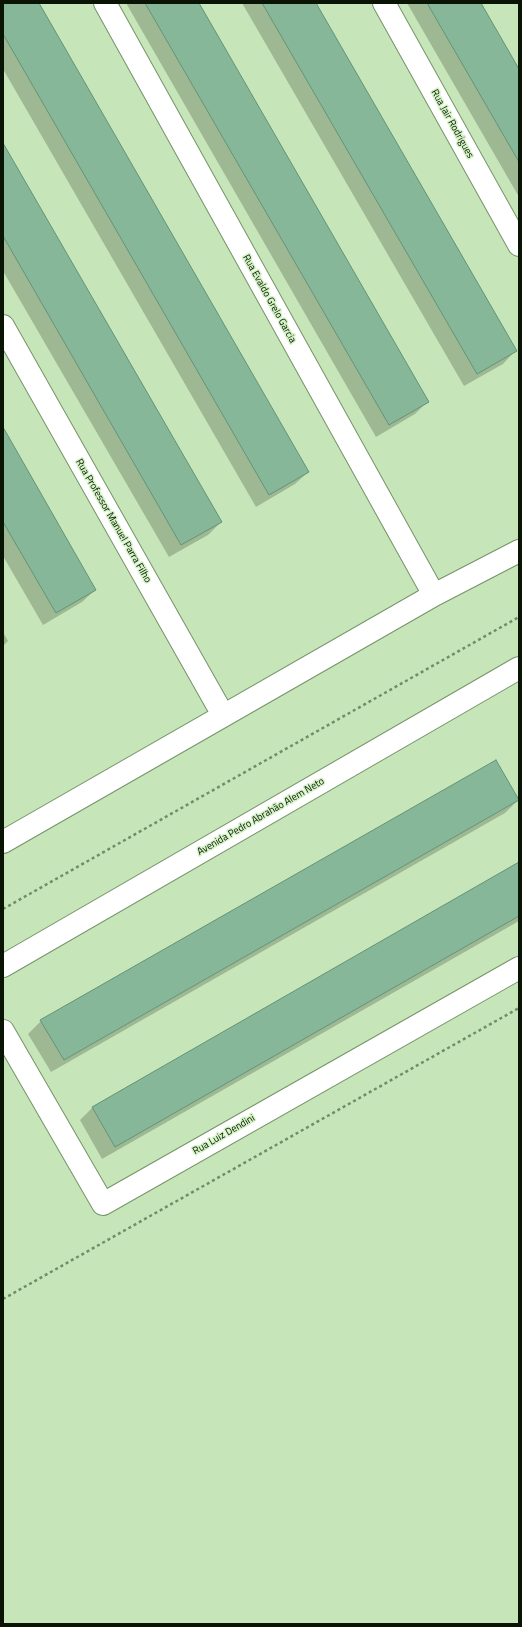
<!DOCTYPE html>
<html>
<head>
<meta charset="utf-8">
<style>
  body { margin:0 }
  #map { position:relative; width:522px; height:1627px; overflow:hidden; background:#c6e6b9; font-family:"Titillium Web",sans-serif }
  canvas { display:block }
  .frame { position:absolute; inset:0; border:4px solid #091405; pointer-events:none }
</style>
</head>
<body>
<div id="map">
<canvas width="522" height="1627"></canvas>
<div class="frame"></div>
</div>
<script>
const g = document.querySelector('canvas').getContext('2d');
g.lineJoin = 'round';
function fillPath(path, color) { g.fillStyle = color; g.fill(path, 'evenodd'); }
const poly = rows => new Path2D(rows.map(r => 'M' + r).join(''));
function strokePath(path, color, width, dash) { g.strokeStyle = color; g.lineWidth = width; g.lineCap = dash ? 'butt' : 'round'; g.setLineDash(dash || []); g.stroke(path); }
function write(font, color, halo, rows, align = 'center') {
  g.font = font + ' "Titillium Web",sans-serif'; g.lineWidth = 3; g.setLineDash([]); g.textBaseline = 'middle'; g.strokeStyle = halo; g.fillStyle = color; for (const [text, x, y, turn = 0] of rows) {
    g.save(); g.translate(x, y); g.rotate((+turn || 0) * Math.PI / 180); g.textAlign = isNaN(turn) ? turn : align; if (halo) g.strokeText(text, 0, 0); g.fillText(text, 0, 0); g.restore();
  }
}
const shadow = poly([
  [3,3,38,3,308,472,295,484,256,507,3,69],
  [126,3,198,3,428,401,415,414,376,437],
  [242,3,315,3,515,351,503,364,464,386],
  [407,3,480,3,519,71,519,197],
  [3,145,221,522,208,535,169,557,3,271],
  [3,430,95,590,82,602,43,625,3,556],
  [3,632,8,641,3,646],
  [518,800,505,813,51,1072,28,1034,41,1021],
  [519,864,519,921,102,1159,80,1120,92,1108]
]);
const building = poly([
  [3,3,39,3,309,472,269,495,3,34,3,3],
  [145,3,199,3,429,402,389,425,145,3],
  [262,3,316,3,517,351,477,374,262,3],
  [427,3,481,3,519,69,519,162,427,3],
  [3,143,222,522,181,545,3,236,3,143],
  [3,427,96,590,56,613,3,522,3,427],
  [496,760,519,800,64,1060,40,1020,496,760],
  [519,862,519,916,115,1147,92,1107,519,862]
]);
const path = poly([
  [3,909,519,617],
  [3,1299,519,1008]
]);
const minor = poly([
  [105,3,434,595],
  [384,3,519,245],
  [3,326,223,715],
  [3,842,434,595,519,551],
  [3,966,519,668],
  [3,1031,103,1204,519,968]
]);
const streetNames = [
  ["Rua Jair Rodrigues",452,124,61],
  ["Rua Evaldo Grelo Garcia",269,299,61],
  ["Rua Professor Manuel Parra Filho",113,521,60],
  ["Avenida Pedro Abrahão Alem Neto",261,817,-30],
  ["Rua Luiz Dendini",224,1135,-30]
];
fillPath(shadow, '#0003');
fillPath(building, '#85b798');
strokePath(building, '#639375', 1);
strokePath(minor, '#759369', 24);
strokePath(path, '#748b6b', 2.5, [3, 3]);
strokePath(minor, '#fff', 22);
write('10px', '#091405', '#d3f3c5', streetNames);
</script>
</body>
</html>
